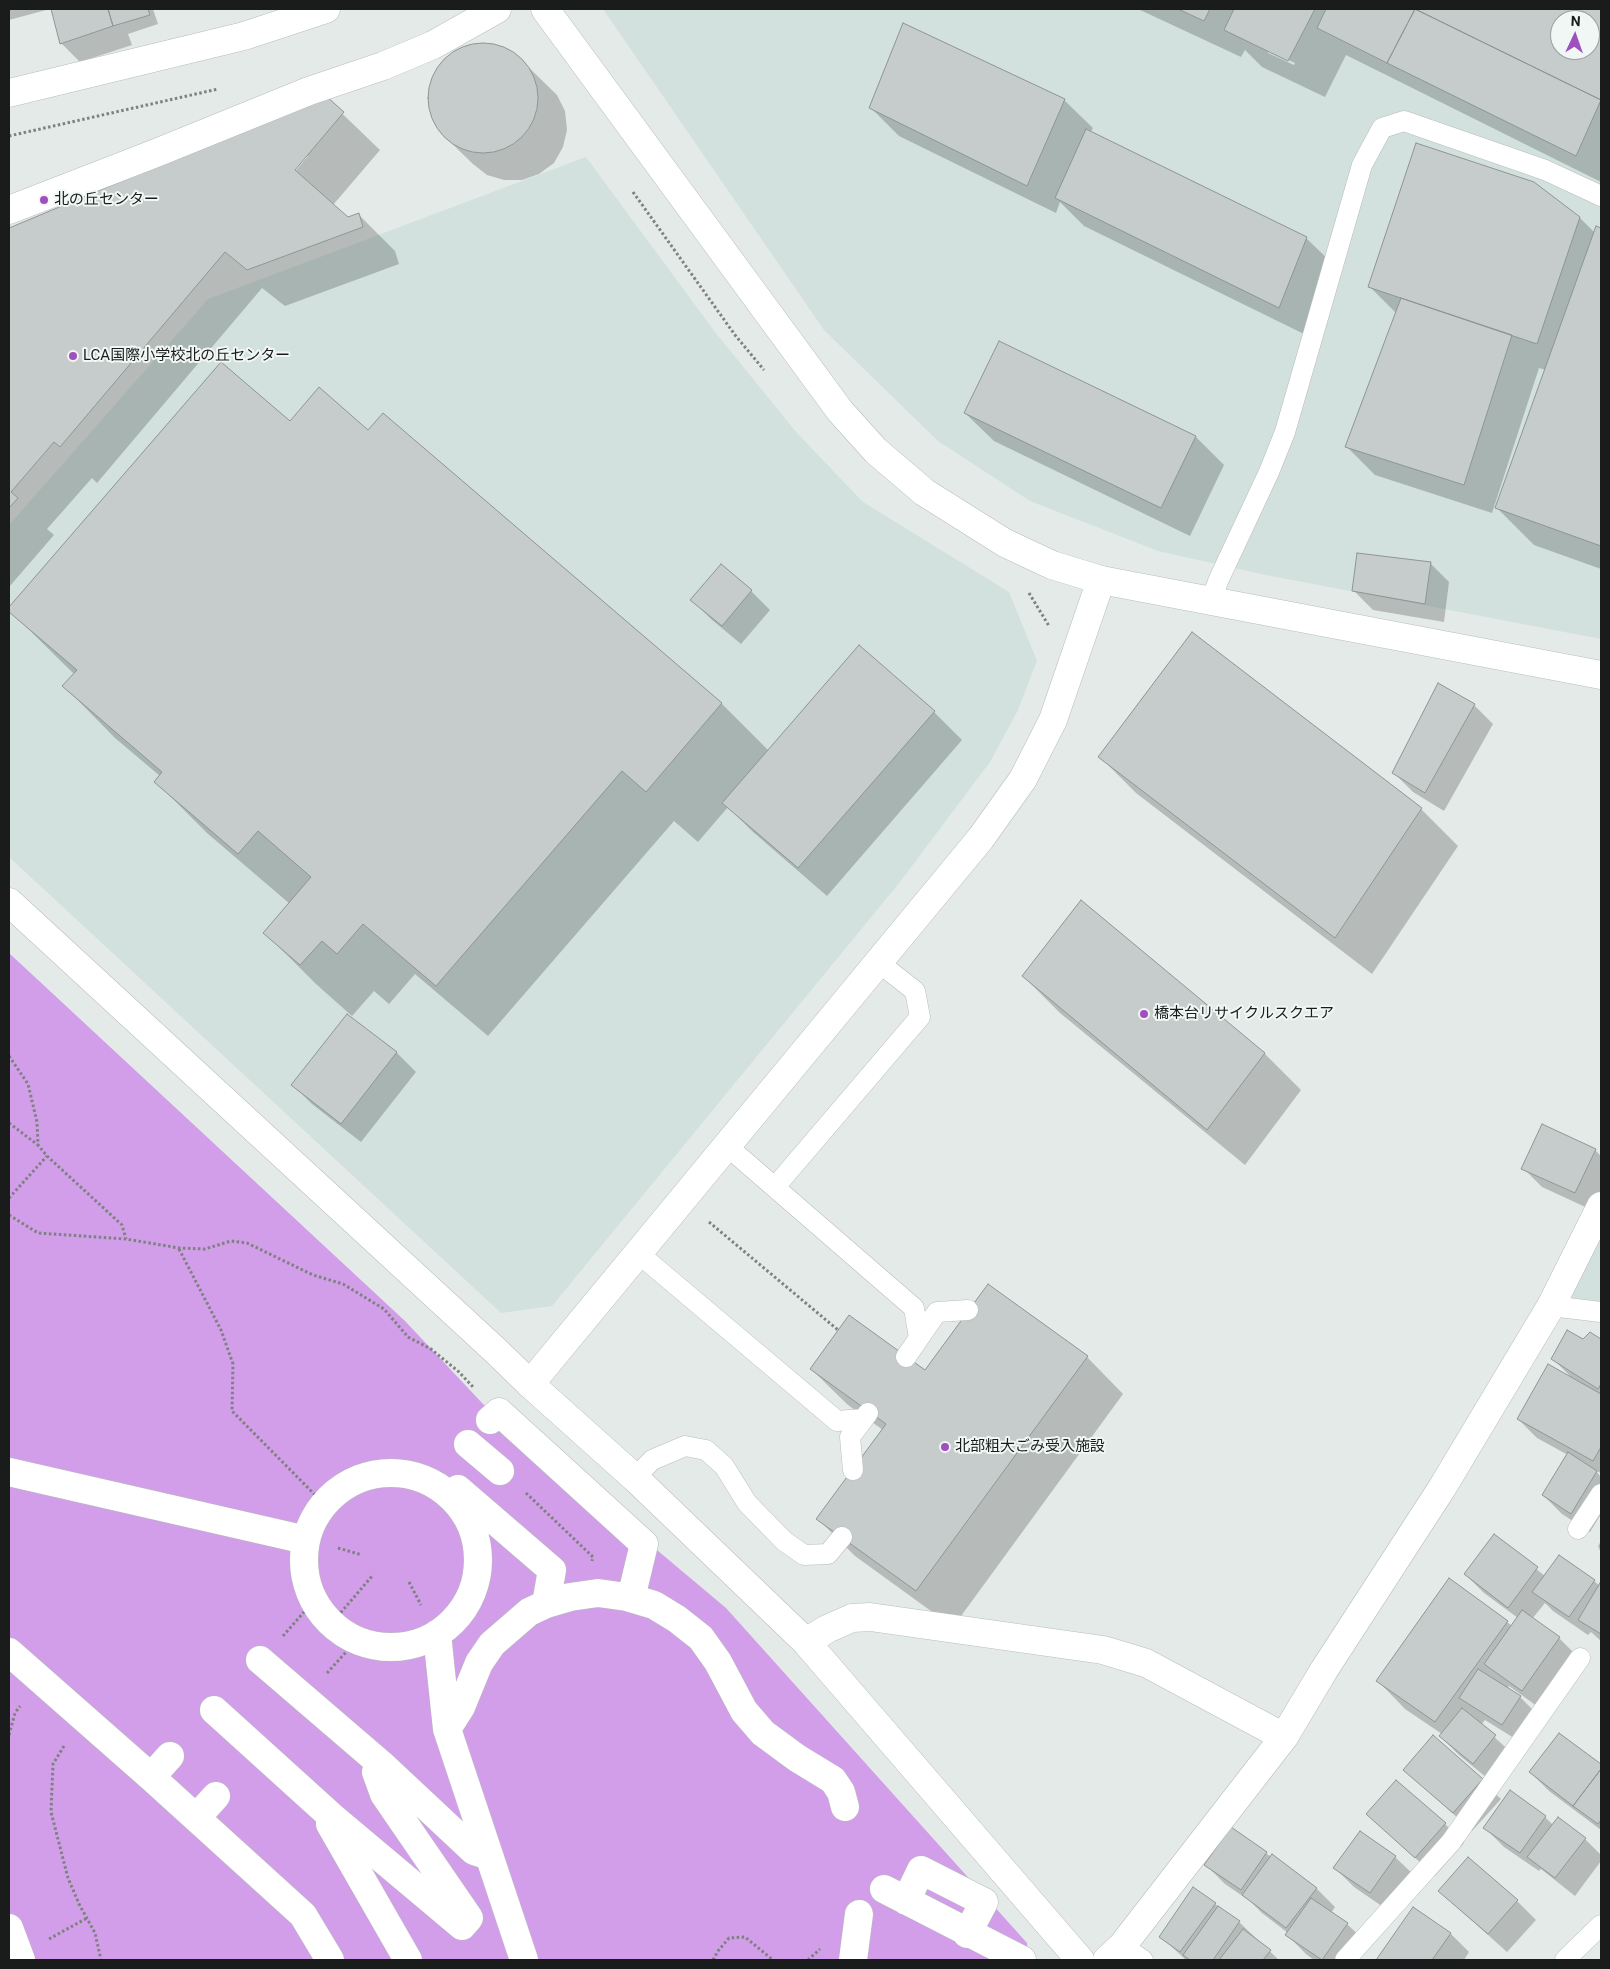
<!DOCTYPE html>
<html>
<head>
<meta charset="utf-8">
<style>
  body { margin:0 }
  #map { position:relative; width:1610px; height:1969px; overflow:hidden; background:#e4eae8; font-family:Roboto,sans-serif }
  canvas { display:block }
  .frame { position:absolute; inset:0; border:10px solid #1a1c1b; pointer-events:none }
  .north { position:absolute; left:1550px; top:10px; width:50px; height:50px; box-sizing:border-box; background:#f1f7f5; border:1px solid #9b9f9e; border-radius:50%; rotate:3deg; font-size:14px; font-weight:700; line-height:20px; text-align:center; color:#1a1c1b }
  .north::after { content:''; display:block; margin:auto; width:18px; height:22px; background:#a04fbf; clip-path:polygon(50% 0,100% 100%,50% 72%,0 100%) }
</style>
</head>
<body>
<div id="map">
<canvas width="1610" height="1969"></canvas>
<div class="frame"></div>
<div class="north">N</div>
</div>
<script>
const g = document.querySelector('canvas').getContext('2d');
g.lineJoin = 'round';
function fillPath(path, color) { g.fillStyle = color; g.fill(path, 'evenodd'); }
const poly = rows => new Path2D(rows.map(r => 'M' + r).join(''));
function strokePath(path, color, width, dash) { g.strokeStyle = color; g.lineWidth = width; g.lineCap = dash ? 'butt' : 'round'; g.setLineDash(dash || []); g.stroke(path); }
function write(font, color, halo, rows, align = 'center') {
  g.font = font + ' Roboto,"Noto Sans JP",sans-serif'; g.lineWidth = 4; g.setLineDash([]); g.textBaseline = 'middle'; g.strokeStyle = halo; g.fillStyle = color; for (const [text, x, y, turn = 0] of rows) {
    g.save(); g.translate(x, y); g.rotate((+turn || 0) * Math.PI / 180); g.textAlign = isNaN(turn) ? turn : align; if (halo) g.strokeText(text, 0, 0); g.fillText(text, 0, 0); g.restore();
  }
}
const built = poly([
  [603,9,1601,9,1601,639,1266,575,1158,551,1030,501,938,441,824,330],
  [1560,20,1590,20,1590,50,1560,50],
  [586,157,715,332,797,433,863,502,1009,592,1037,661,1017,712,990,762,900,882,552,1306,501,1313,9,857,9,525,208,299],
  [1601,1194,1601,1311,1551,1306]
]);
const forest = poly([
  [9,953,405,1321,483,1404,726,1608,1027,1943,1028,1960,9,1960]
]);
const shadow = poly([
  [9,9,50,9,9,20],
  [52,9,153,9,158,24,128,34,132,45,80,62,61,43],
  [1138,9,1601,9,1601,182,1346,55,1325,97,1262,67,1245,50,1241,57],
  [1560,20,1590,20,1590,50,1560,50],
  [1268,50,1295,63,1294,65,1268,53],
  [480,44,498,46,515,54,557,95,565,111,567,130,563,147,554,163,539,174,522,180,504,180,487,175,473,164,444,136,434,121,429,104,430,86,436,70,448,56,463,47],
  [326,98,380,150,333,205,347,218,358,214,395,251,399,264,285,306,262,288,97,483,92,478,47,529,54,535,9,587,9,229],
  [305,156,308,156,292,175,290,174],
  [1064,100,1093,128,1090,133,1306,238,1335,266,1308,336,1084,226,1060,202,1056,213,899,136,871,108],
  [1579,217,1595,233,1597,228,1601,230,1601,569,1534,545,1497,508,1546,370,1539,368,1492,513,1375,475,1347,447,1396,313,1369,286],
  [999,343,1196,437,1224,465,1190,536,994,441,965,413],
  [221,363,290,422,369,432,383,414,722,704,769,751,934,712,962,740,827,896,752,831,728,807,698,842,674,821,488,1036,415,974,389,1004,374,991,352,1016,316,984,265,933,290,904,207,833,156,782,160,776,115,738,64,686,74,674,9,610],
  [1430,563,1449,582,1444,622,1373,610,1354,591],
  [721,566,751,591,770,610,741,644,711,619,692,600],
  [1474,705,1493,724,1444,811,1413,792,1394,773],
  [1100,757,1421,809,1458,846,1372,974,1136,793],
  [1082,902,1265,1054,1301,1090,1245,1165,1060,1013,1023,976],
  [348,1015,397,1053,416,1072,361,1142,312,1104,293,1085],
  [1595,1150,1601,1156,1601,1197,1594,1211,1542,1187,1523,1168],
  [1590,1334,1601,1340,1601,1473,1596,1471,1601,1477,1601,1514,1590,1532,1562,1514,1543,1495,1568,1455,1537,1438,1518,1419,1571,1377,1553,1359],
  [1087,1357,1123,1394,953,1627,855,1556,818,1519,883,1430,848,1405,811,1369,925,1372],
  [1494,1536,1545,1576,1594,1581,1600,1586,1601,1585,1601,1641,1591,1632,1588,1635,1553,1611,1545,1603,1532,1619,1559,1638,1578,1657,1541,1709,1509,1686,1507,1689,1520,1697,1539,1716,1522,1743,1485,1720,1481,1725,1514,1755,1492,1782,1459,1755,1440,1736,1442,1734,1405,1709,1377,1680,1507,1622,1512,1626,1518,1618,1484,1593,1465,1574],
  [1601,1541,1601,1553,1598,1546],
  [1559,1734,1601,1766,1601,1830,1549,1791,1530,1772],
  [1433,1737,1501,1799,1472,1831,1405,1770],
  [1367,1814,1445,1824,1464,1843,1435,1876],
  [1545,1817,1553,1825,1585,1839,1601,1855,1601,1861,1575,1896,1541,1869,1539,1871,1504,1847,1485,1828],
  [1231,1829,1316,1888,1335,1907,1331,1913,1347,1924,1366,1942,1354,1960,1314,1960,1306,1954,1287,1935,1288,1933,1262,1913,1250,1901,1225,1884,1206,1865],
  [1395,1857,1414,1875,1389,1911,1354,1887,1335,1868],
  [1439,1891,1517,1901,1536,1920,1507,1952],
  [1215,1904,1239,1922,1279,1960,1186,1960,1160,1936],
  [1414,1908,1451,1934,1469,1952,1464,1960,1378,1960]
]);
const building = poly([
  [51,9,108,9,113,26,60,44,51,9],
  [108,9,148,9,150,15,113,26,108,9],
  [1178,9,1210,9,1204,21,1178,9],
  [1234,9,1315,9,1288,61,1224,30,1234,9],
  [1326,9,1415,9,1387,63,1317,28,1326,9],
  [1415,9,1601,100,1576,156,1387,63,1415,9],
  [1415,9,1601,9,1601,100,1415,9],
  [1560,20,1590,20,1590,50,1560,50,1560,20],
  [903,23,1065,99,1027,186,869,108,903,23],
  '428 98a55 55 0 1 1 110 0a55 55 0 1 1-110 0Z',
  [326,96,344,112,295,170,348,217,359,213,363,227,247,270,225,252,60,447,54,442,11,492,18,498,9,508,9,228,326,96],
  [1086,129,1307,237,1279,308,1055,198,1086,129],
  [1416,143,1534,182,1580,217,1537,344,1368,287,1416,143],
  [1596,226,1601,228,1601,546,1495,508,1596,226],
  [1401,298,1512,335,1464,485,1345,447,1401,298],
  [999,341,1196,436,1161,508,964,413,999,341],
  [221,362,290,421,319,387,368,430,383,413,722,703,646,792,622,771,436,986,363,924,337,954,322,941,300,965,263,933,311,877,258,831,238,854,154,782,162,772,62,686,77,670,9,612,9,607,221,362],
  [1357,553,1431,562,1425,604,1352,591,1357,553],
  [721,564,752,590,722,626,690,600,721,564],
  [1192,632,1422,808,1335,938,1098,757,1192,632],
  [859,645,935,711,798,868,722,803,859,645],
  [1438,683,1475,704,1425,793,1392,773,1438,683],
  [1081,900,1265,1053,1207,1130,1022,976,1081,900],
  [347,1014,397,1052,341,1124,291,1085,347,1014],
  [1542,1124,1596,1149,1575,1193,1521,1169,1542,1124],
  [988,1284,1088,1356,916,1591,816,1519,886,1424,810,1369,849,1315,925,1370,988,1284],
  [1567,1330,1583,1339,1590,1332,1601,1339,1601,1384,1598,1389,1551,1359,1567,1330],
  [1548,1364,1601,1394,1601,1447,1593,1461,1517,1419,1548,1364],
  [1568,1452,1597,1471,1571,1514,1542,1495,1568,1452],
  [1494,1534,1538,1567,1508,1608,1464,1574,1494,1534],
  [1559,1555,1595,1580,1569,1617,1532,1592,1559,1555],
  [1449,1578,1508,1621,1435,1722,1376,1681,1449,1578],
  [1600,1583,1601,1584,1601,1634,1578,1620,1600,1583],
  [1522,1610,1560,1637,1522,1691,1484,1664,1522,1610],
  [1478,1669,1521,1696,1502,1725,1459,1698,1478,1669],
  [1462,1708,1496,1735,1473,1764,1439,1736,1462,1708],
  [1559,1733,1601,1764,1601,1769,1573,1806,1529,1772,1559,1733],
  [1433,1735,1483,1779,1453,1813,1403,1770,1433,1735],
  [1601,1769,1601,1820,1598,1824,1573,1806,1601,1769],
  [1396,1780,1446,1823,1415,1858,1366,1814,1396,1780],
  [1510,1790,1546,1816,1520,1853,1483,1828,1510,1790],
  [1558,1817,1586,1838,1555,1878,1527,1857,1558,1817],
  [1231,1827,1267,1852,1241,1890,1204,1865,1231,1827],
  [1360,1831,1396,1856,1370,1893,1333,1868,1360,1831],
  [1272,1854,1317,1888,1286,1928,1242,1895,1272,1854],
  [1468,1857,1518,1900,1488,1934,1438,1891,1468,1857],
  [1193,1887,1216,1903,1180,1952,1159,1937,1193,1887],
  [1311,1898,1348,1923,1322,1960,1285,1935,1311,1898],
  [1218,1906,1240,1921,1213,1960,1190,1960,1183,1955,1218,1906],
  [1413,1907,1451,1933,1432,1960,1376,1960,1413,1907],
  [1243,1929,1271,1950,1263,1960,1219,1960,1243,1929]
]);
const path = poly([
  [9,136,218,89],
  [633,192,735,335,764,370],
  [1029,593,1049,626],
  [9,1056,28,1084,37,1122,38,1145,47,1156,122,1225,126,1239],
  [9,1123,38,1145],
  [9,1198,47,1156],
  [9,1215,38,1233,126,1239,179,1248,205,1249,231,1241,247,1243,313,1275,343,1284,384,1309,408,1337,431,1349,459,1372,474,1388],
  [709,1222,838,1330],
  [179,1249,221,1330,233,1364,232,1411,324,1504],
  [526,1493,593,1557,592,1561],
  [338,1548,362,1555],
  [409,1582,421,1605],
  [331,1624,373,1575],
  [283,1636,304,1612],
  [327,1673,347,1651],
  [9,1735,15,1713,20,1706],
  [64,1746,53,1764,51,1812,68,1878,79,1904,95,1933,101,1960],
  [49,1939,87,1918],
  [713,1960,718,1951,729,1938,745,1937,773,1960],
  [808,1960,820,1949]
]);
const lane = poly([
  [1211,600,1219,579,1269,472,1285,432,1362,165,1382,128,1404,121,1545,170,1601,196],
  [727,1146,914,1308,919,1338,906,1357],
  [775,1187,920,1017,915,991,878,962],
  [638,1253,837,1421,863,1419],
  [1551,1306,1601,1312],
  [919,1338,937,1312,968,1310],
  [853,1470,850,1437,868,1413],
  [635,1478,652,1460,685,1446,706,1450,724,1466,747,1503,784,1541,804,1555,828,1554,842,1537],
  [1578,1529,1601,1494],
  [1122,1946,1143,1960],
  [1345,1960,1451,1842,1580,1658],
  [1565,1960,1601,1925]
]);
const street = poly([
  [9,210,156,153,309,91,383,66,433,45,497,9],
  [530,1384,981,838,1023,779,1053,720,1101,580],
  [490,1420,499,1412,644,1544,631,1598],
  [468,1444,500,1471],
  [9,1472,306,1540],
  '304 1560a87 87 0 1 1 174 0a87 87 0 1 1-174 0Z',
  [458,1489,552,1570,546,1604],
  [437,1634,447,1729,524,1960],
  [806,1642,827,1629,852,1618,870,1617,1103,1650,1146,1663,1284,1737],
  [9,1652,151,1777,303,1915,330,1960],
  [260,1660,381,1764],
  [214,1710,331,1816],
  [447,1729,461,1707,479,1663,492,1644,529,1612,546,1604,570,1597,598,1593,627,1597,654,1605,677,1619,701,1638,718,1662,744,1711,763,1733,797,1758,833,1780,841,1792,845,1807],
  [151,1777,170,1756],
  [196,1818,216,1796],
  [884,1889,1022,1960],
  [906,1901,921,1870,984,1902,967,1934],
  [9,1928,21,1960],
  [408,1960,330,1824,331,1816,462,1926,469,1918,384,1794,376,1772,381,1764,474,1851,489,1856],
  [853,1960,859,1914],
  [1107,1960,1122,1946,1284,1737,1324,1670,1442,1488,1551,1306,1601,1206]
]);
const secondary = poly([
  [545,9,840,411,876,451,924,492,1005,543,1052,565,1101,580,1601,675],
  [9,93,244,36,326,9],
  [9,902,496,1351,530,1384,635,1478,806,1642,1080,1960]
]);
const markers = [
  [44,200,5,"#a04fbf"],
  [73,356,5,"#a04fbf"],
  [1144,1014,5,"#a04fbf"],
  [945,1447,5,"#a04fbf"]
];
const poiNames = [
  ["北の丘センター",54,200],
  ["LCA国際小学校北の丘センター",83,356],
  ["橋本台リサイクルスクエア",1154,1014],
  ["北部粗大ごみ受入施設",955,1447]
];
fillPath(built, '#d2e1de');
fillPath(forest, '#d29ee9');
fillPath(shadow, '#0003');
fillPath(building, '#c6cccb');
strokePath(building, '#8f9593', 1);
strokePath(lane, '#b8bdbc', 21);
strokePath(street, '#b8bdbc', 29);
strokePath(secondary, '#b8bdbc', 29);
strokePath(path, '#7d8180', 3, [2.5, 2.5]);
strokePath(lane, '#fff', 20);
strokePath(street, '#fff', 28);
strokePath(secondary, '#fff', 28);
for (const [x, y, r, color] of markers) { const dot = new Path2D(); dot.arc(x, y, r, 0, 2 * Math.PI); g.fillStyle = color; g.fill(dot); strokePath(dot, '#f1f7f5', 2); }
write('15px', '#1a1c1b', '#f1f7f5', poiNames, 'left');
</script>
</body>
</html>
